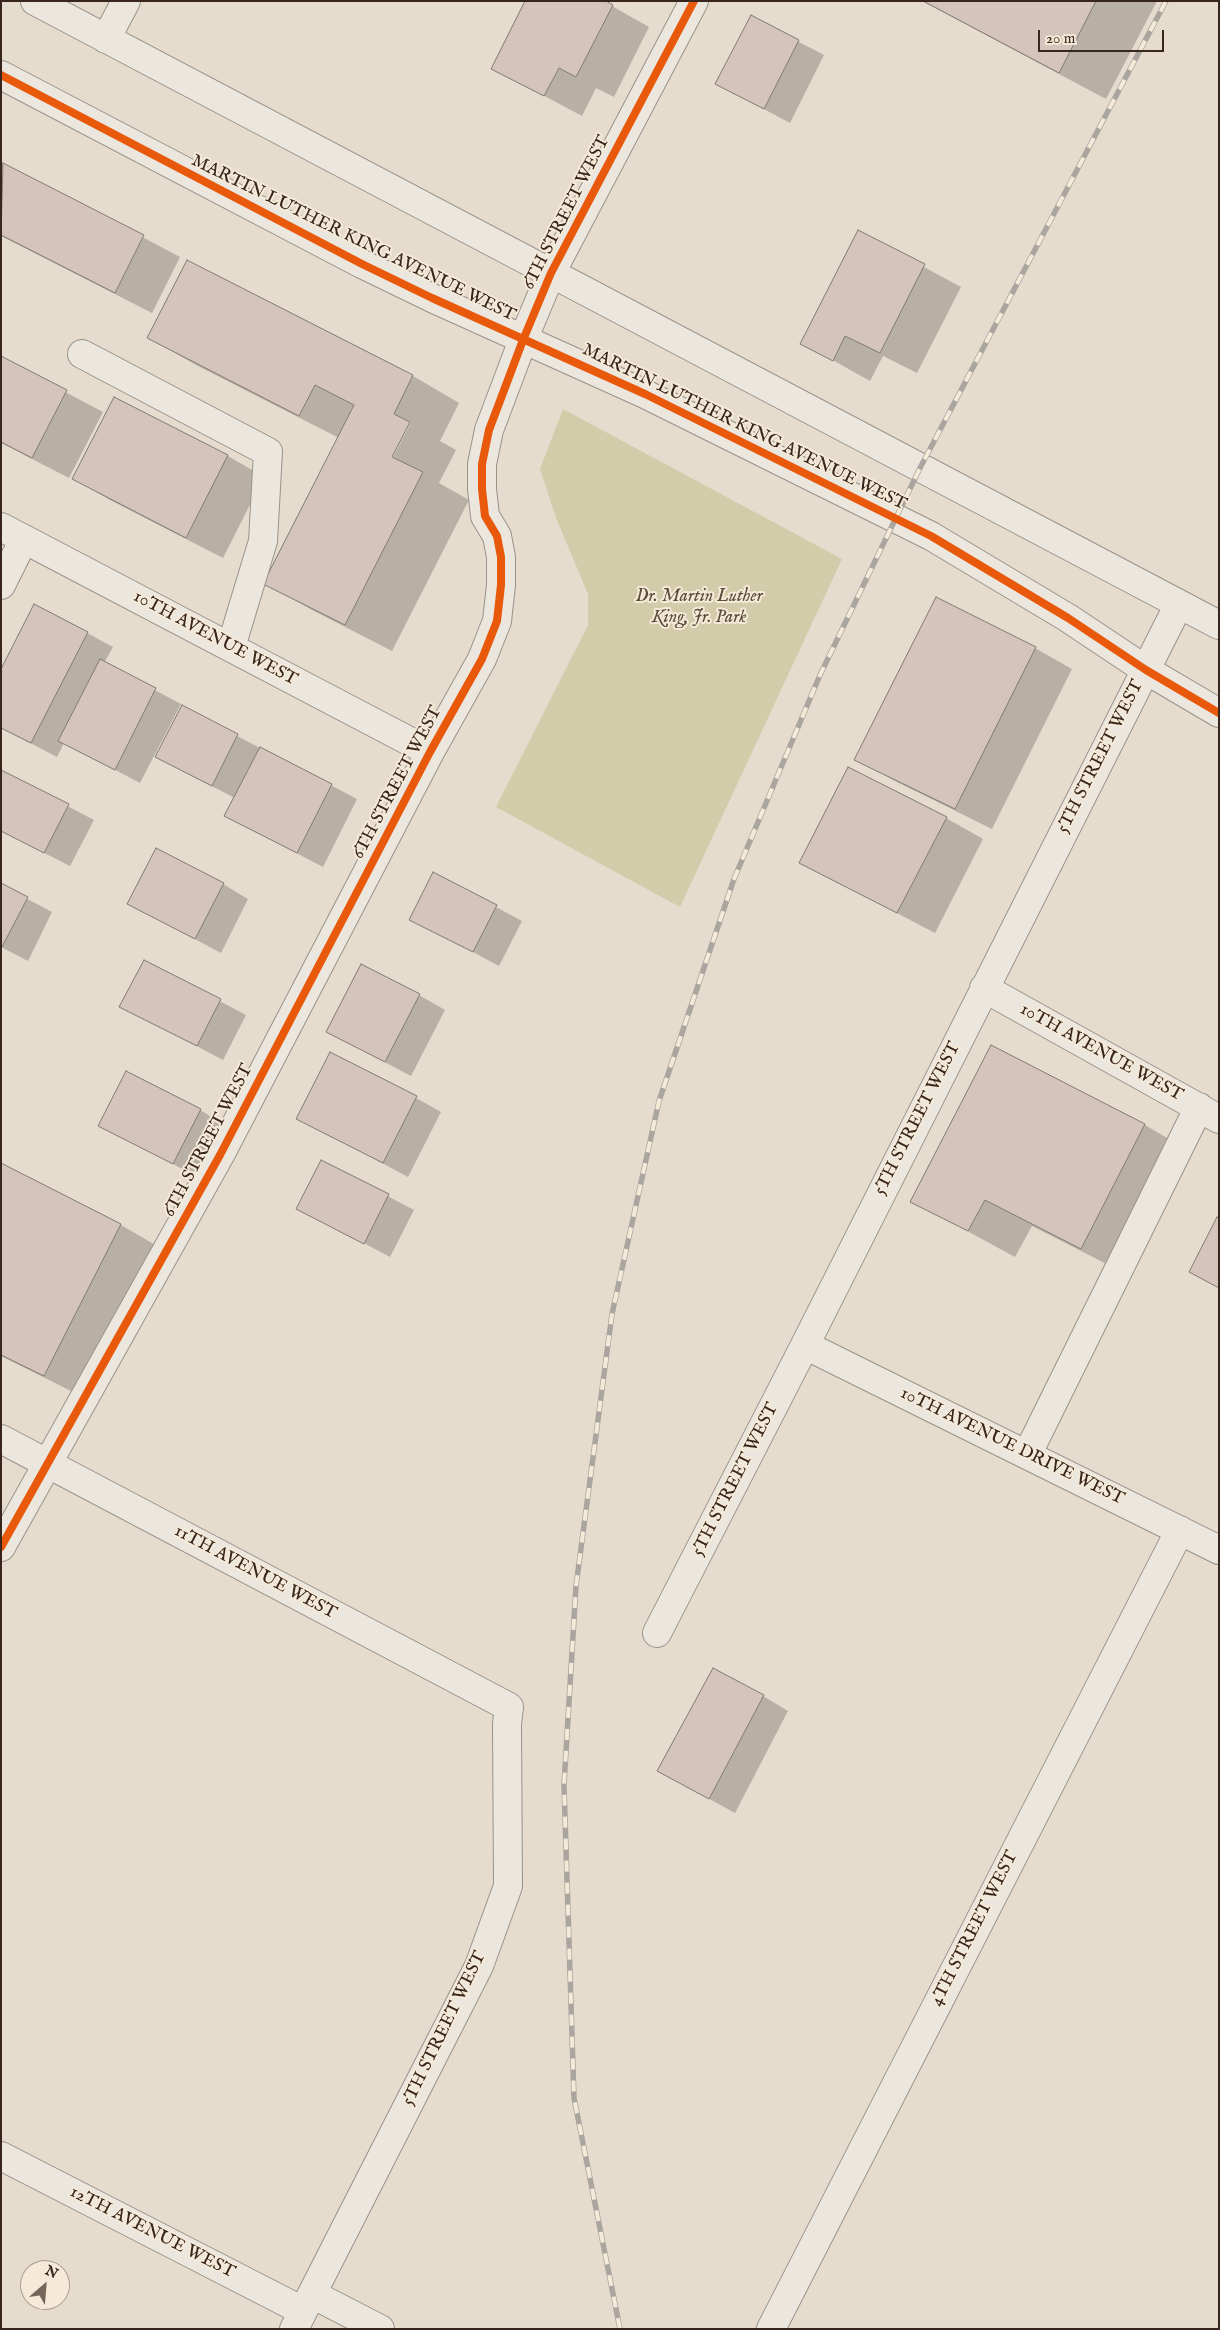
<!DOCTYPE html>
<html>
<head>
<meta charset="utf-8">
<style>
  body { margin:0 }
  #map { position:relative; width:1220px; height:2330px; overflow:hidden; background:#e6dcce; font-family:"IM FELL English",serif }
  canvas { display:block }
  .frame { position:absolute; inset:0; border:2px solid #38251d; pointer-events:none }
  .north { position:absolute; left:20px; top:2260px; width:50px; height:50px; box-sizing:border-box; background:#f5ead8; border:1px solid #a99b8d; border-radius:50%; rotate:27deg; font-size:14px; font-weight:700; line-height:20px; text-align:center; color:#38251d }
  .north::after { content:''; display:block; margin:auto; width:18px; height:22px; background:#75655b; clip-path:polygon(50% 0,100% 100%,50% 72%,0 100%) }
  .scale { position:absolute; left:1038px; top:30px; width:126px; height:22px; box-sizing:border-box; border:2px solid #38251d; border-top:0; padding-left:6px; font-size:15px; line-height:18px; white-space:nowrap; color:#38251d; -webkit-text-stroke:4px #f5ead8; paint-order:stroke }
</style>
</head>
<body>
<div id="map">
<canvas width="1220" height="2330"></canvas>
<div class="frame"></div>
<div class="north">N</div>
<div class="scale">20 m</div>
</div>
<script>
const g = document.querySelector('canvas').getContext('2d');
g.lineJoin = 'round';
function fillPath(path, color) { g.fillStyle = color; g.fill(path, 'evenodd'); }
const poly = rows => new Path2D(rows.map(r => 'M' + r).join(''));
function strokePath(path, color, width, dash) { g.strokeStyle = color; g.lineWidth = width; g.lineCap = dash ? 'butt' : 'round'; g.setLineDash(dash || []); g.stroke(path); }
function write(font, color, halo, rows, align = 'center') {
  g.font = font + ' "IM FELL English",serif'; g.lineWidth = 4; g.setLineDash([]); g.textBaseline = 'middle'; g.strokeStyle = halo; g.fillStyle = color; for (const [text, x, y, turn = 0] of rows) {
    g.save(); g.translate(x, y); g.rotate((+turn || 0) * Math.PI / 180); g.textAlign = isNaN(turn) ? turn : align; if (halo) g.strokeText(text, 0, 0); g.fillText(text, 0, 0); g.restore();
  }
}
const green = poly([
  [563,409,842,559,680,907,496,807,588,625,588,594,556,518,540,469]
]);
const shadow = poly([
  [603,1,649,27,614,97,596,88,582,116,492,68],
  [922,1,1157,1,1106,99],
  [751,17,824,55,790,123,717,84],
  [1,162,180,257,152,313,1,236],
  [859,232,961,287,917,373,883,356,870,381,802,343],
  [188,262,413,376,459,403,440,441,456,450,439,483,469,500,392,651,312,610,265,583,339,438,196,365,149,338],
  [409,422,411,422,390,463,388,462],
  [1,358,103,412,69,478,1,443],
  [115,398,228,456,264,477,223,558,110,500,74,479],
  [87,633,113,647,104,663,181,704,140,783,64,743,57,757,1,728,1,672],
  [1035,648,1072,669,992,829,893,780,856,759],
  [182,707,357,799,323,867,226,816,235,798,182,771],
  [1,771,94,820,70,866,1,831],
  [946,818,983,839,935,933,801,863],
  [434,874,522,921,499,966,411,919],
  [223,884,248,899,221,953,129,904],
  [1,885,52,912,28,961,1,947],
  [144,961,246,1015,223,1060,121,1006],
  [419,995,445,1010,411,1076,327,1032],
  [991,1047,1145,1125,1191,1152,1128,1275,1032,1226,1015,1257,912,1201],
  [416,1098,441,1112,408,1177,298,1118],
  [200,1110,225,1125,199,1178,100,1125],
  [321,1161,414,1210,390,1257,298,1208],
  [1,1164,121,1225,157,1246,81,1396,1,1356],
  [763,1696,788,1711,735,1813,684,1785]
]);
const building = poly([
  [525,1,606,1,613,5,576,77,559,68,544,96,491,69,525,1],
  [923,1,1096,1,1059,73,923,1],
  [751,15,799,40,764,109,715,84,751,15],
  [3,163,144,235,115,293,1,235,3,163],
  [858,230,925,264,880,353,845,336,833,361,800,344,858,230],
  [187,260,413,375,394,414,410,422,392,457,423,472,345,625,263,584,354,405,315,385,299,416,147,338,187,260],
  [1,356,67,390,32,458,1,442,1,356],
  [114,397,228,455,186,538,72,479,114,397],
  [936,597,1036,647,955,809,854,760,936,597],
  [34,604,88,632,31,743,1,728,1,669,34,604],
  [100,659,156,688,115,770,58,741,100,659],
  [182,705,238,734,212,786,155,757,182,705],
  [260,747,332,784,297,853,224,816,260,747],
  [848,767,947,817,897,913,799,863,848,767],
  [1,770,69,804,44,853,1,831,1,770],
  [156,848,224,883,195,939,127,904,156,848],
  [433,872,497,905,473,952,409,920,433,872],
  [1,883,28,897,2,947,1,947,1,883],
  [144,960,221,999,197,1046,119,1007,144,960],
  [361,964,420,994,385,1062,326,1032,361,964],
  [991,1045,1145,1124,1081,1249,985,1200,968,1231,910,1202,991,1045],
  [330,1052,417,1096,383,1163,296,1119,330,1052],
  [126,1071,201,1109,173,1164,98,1126,126,1071],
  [321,1160,389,1194,364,1244,296,1209,321,1160],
  [1,1163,121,1224,44,1376,1,1355,1,1163],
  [1217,1217,1219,1218,1219,1288,1189,1272,1217,1217],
  [713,1668,764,1695,709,1799,657,1771,713,1668]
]);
const minor = poly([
  [35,1,1219,625],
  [106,39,126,1],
  [1,75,362,264,432,298,645,394,931,536,1068,618,1146,670,1219,713],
  [82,354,268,452,263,541,231,647],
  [1,527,430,752],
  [1,585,24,539],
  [984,988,1219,1119],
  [805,1345,1219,1550],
  [1,1439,509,1707,507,1724,508,1886,479,1966,294,2329],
  [1027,1455,1199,1107],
  [1,1547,220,1155,430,752,482,659,497,621,501,585,501,557,497,536,485,516,482,489,482,464,489,430,523,340,551,273,694,1],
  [657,1633,805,1345,1179,604],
  [1,2156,303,2311],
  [312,2294,380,2329],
  [771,2329,1180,1530]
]);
const rail = poly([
  [620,2329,574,2098,564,1785,576,1586,612,1314,659,1101,734,879,820,675,920,468,1166,1]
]);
const cycleway = poly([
  [1,75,362,264,432,298,645,394,931,536,1068,618,1146,670,1219,713],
  [1,1547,220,1155,430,752,482,659,497,621,501,585,501,557,497,536,485,516,482,489,482,464,489,430,523,340,551,273,694,1]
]);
const streetNames = [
  ["6TH STREET WEST",567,213,-63],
  ["MARTIN LUTHER KING AVENUE WEST",353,239,26],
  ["MARTIN LUTHER KING AVENUE WEST",744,428,26],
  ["10TH AVENUE WEST",215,639,28],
  ["5TH STREET WEST",1101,757,-63],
  ["6TH STREET WEST",398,783,-62],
  ["10TH AVENUE WEST",1101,1053,29],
  ["5TH STREET WEST",918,1119,-63],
  ["6TH STREET WEST",209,1141,-62],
  ["10TH AVENUE DRIVE WEST",1012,1447,26],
  ["5TH STREET WEST",736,1480,-63],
  ["11TH AVENUE WEST",255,1573,28],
  ["4TH STREET WEST",975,1929,-63],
  ["5TH STREET WEST",445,2029,-64],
  ["12TH AVENUE WEST",152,2233,27]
];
const parkNames = [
  ["Dr. Martin Luther",699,597],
  ["King, Jr. Park",699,618]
];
fillPath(green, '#d2ccab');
fillPath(shadow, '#0003');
fillPath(building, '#d4c4bb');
strokePath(building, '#817a72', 1);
strokePath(minor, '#9a9289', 30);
strokePath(minor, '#ebe6de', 28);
strokePath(rail, '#aaa59e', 5.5);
strokePath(rail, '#f5ead8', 4, [11]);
strokePath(cycleway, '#e8590c', 8);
write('18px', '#38251d', '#f5ead8', streetNames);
write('italic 18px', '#5a4c39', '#f5ead8', parkNames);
</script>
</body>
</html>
